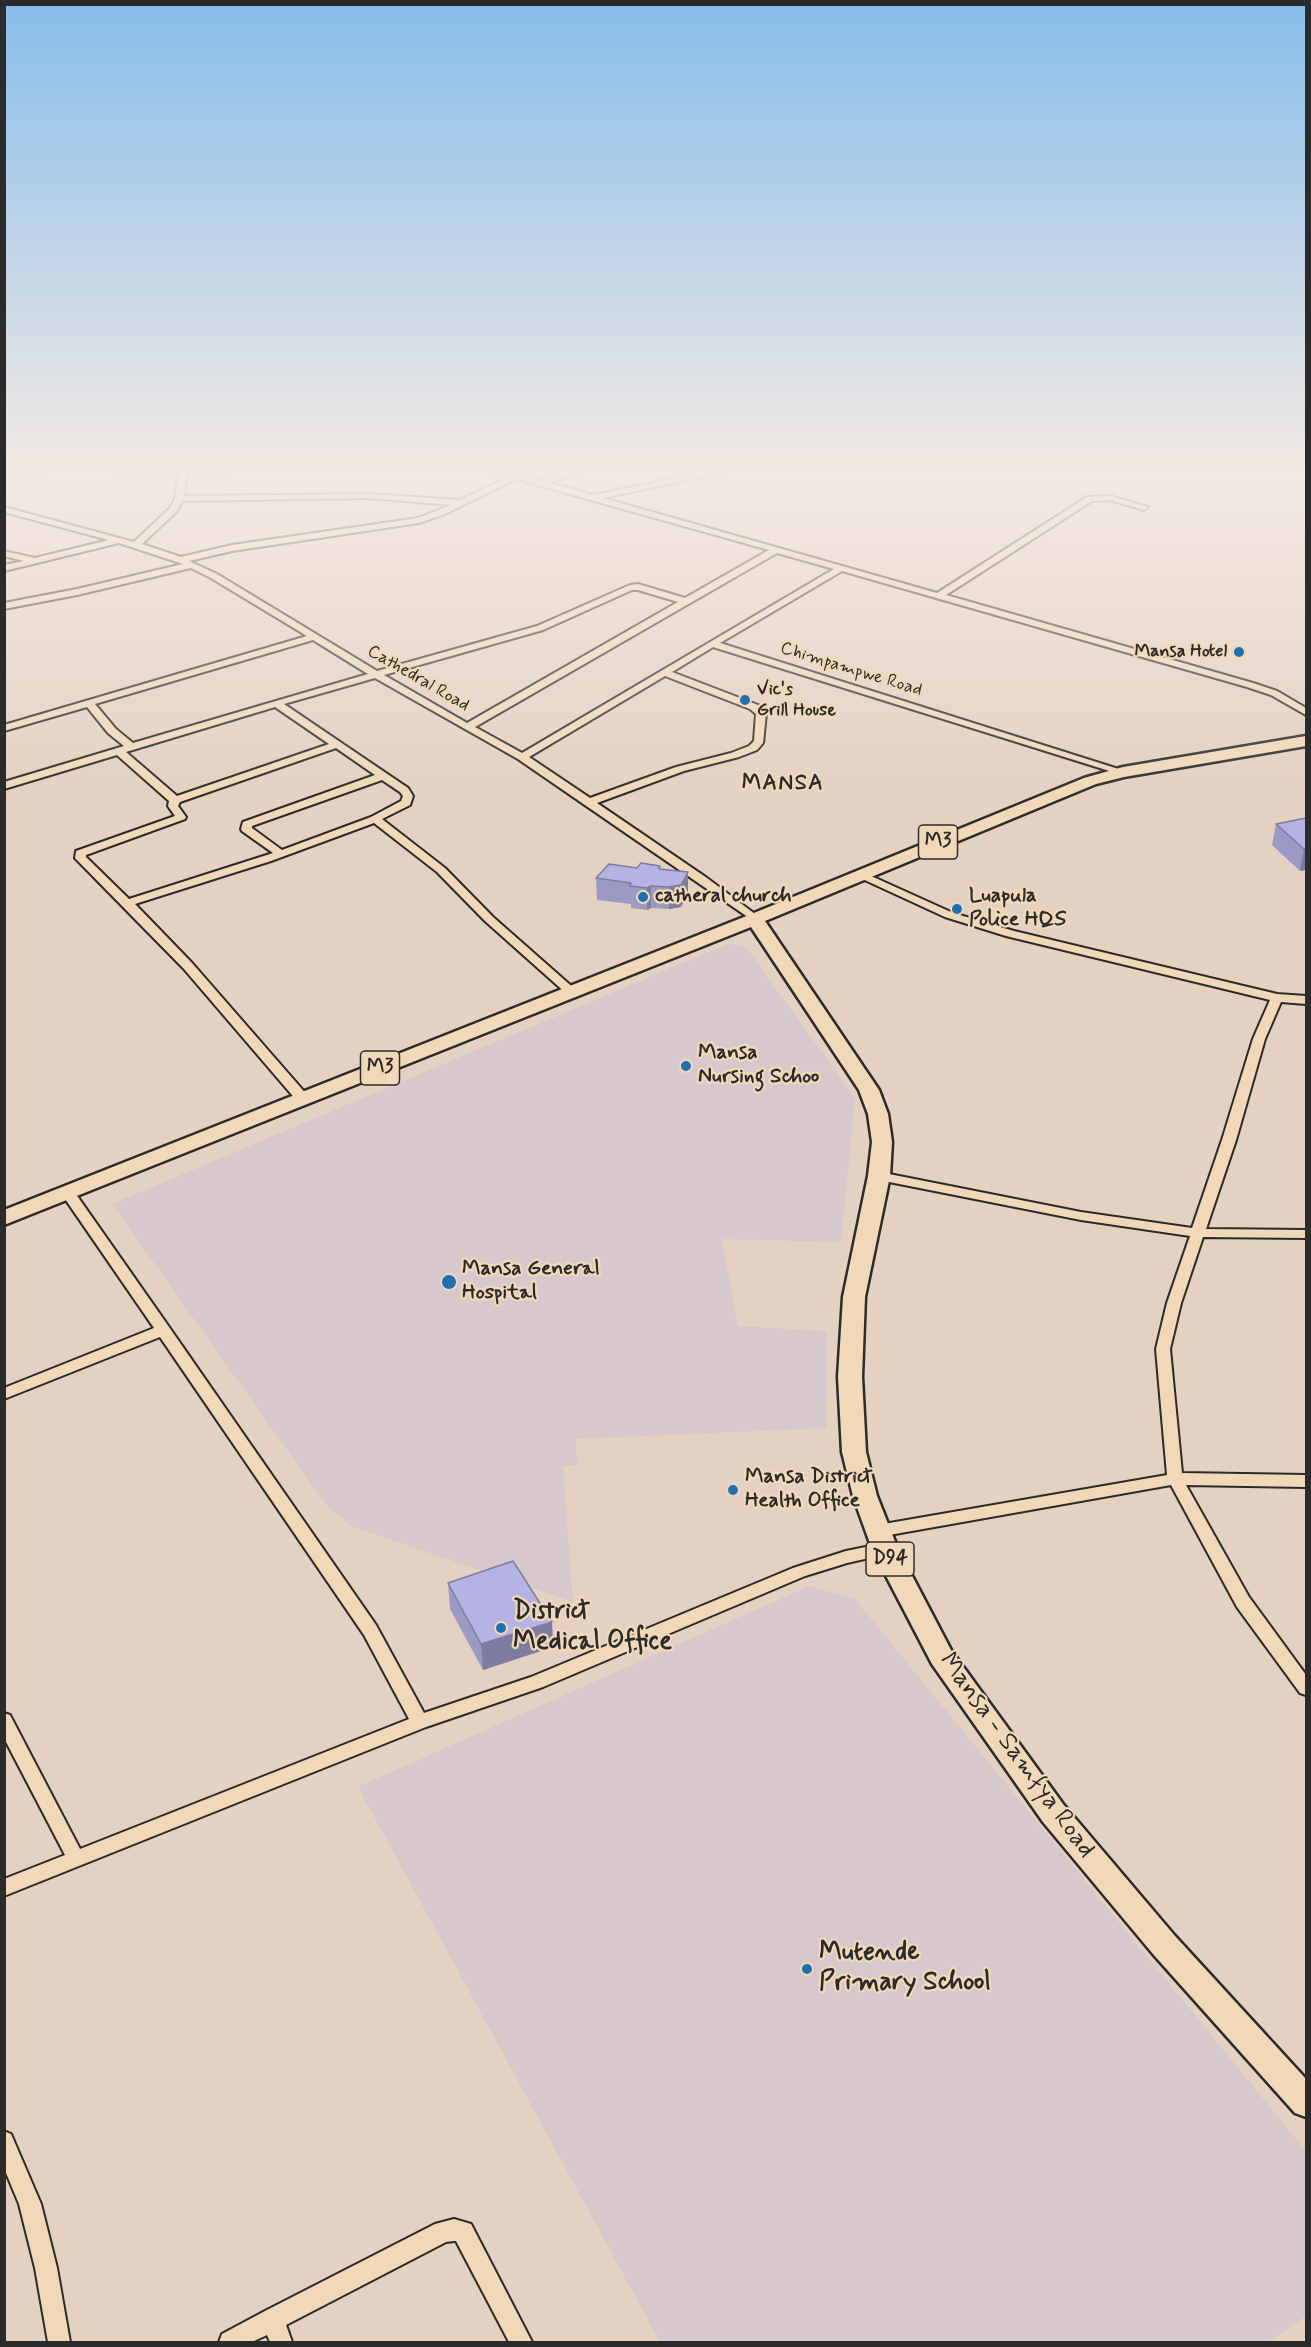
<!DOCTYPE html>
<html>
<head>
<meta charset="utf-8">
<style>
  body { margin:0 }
  #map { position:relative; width:1311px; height:2347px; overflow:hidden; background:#e5d1c2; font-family:Mynerve,sans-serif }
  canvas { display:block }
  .frame { position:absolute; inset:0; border:6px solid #2b2b2b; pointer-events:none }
</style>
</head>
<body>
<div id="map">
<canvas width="1311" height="2347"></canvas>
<div class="frame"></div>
</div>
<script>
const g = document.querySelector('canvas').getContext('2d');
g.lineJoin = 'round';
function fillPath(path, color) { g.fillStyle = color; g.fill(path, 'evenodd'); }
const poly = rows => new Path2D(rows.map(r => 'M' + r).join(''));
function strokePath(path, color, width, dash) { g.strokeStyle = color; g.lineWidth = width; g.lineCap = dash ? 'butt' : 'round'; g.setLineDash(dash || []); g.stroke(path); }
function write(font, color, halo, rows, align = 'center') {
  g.font = font + ' Mynerve,sans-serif'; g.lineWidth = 4.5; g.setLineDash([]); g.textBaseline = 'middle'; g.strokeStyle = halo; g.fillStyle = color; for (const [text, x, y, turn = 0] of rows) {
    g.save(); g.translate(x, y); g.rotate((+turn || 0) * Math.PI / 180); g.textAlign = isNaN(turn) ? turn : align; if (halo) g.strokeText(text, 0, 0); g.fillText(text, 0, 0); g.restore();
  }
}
const built = poly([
  [730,943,746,947,855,1098,841,1242,722,1239,738,1326,827,1331,826,1428,576,1439,577,1465,563,1466,573,1602,353,1527,327,1506,112,1204],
  [809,1586,855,1599,1306,2151,1306,2316,1268,2342,660,2342,358,1787]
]);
const street = poly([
  [4,469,55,469,51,471,4,473,4,469],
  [109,469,241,469,237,471,187,471,184,496,369,494,460,500,508,477,479,469,495,469,542,480,573,469,586,469,550,483,593,495,720,469,738,469,603,498,937,593,1087,497,1110,496,1148,507,1144,510,1110,500,1092,501,946,595,1253,683,1277,691,1306,708,1306,715,1271,695,1247,687,842,571,720,643,1128,772,1127,774,1119,774,713,647,672,672,758,705,766,713,763,743,757,750,739,757,684,771,597,803,707,878,759,917,761,919,755,922,518,759,375,678,284,704,408,788,413,796,410,805,382,819,445,868,493,917,577,991,571,995,567,994,485,921,437,872,374,823,271,861,135,904,192,963,308,1096,309,1099,303,1103,298,1102,184,969,75,858,76,851,175,816,168,806,169,801,117,755,4,789,4,782,124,746,108,733,87,707,4,731,4,725,307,636,211,578,191,568,77,595,4,609,4,603,77,589,183,564,119,543,4,571,4,565,24,561,4,556,4,551,35,558,109,540,4,512,4,507,134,542,170,508,175,499,179,471,113,471,109,469],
  [516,479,769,550,685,598,638,584,630,585,537,626,377,671,217,574,189,561,232,551,419,523,445,514,516,479],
  [369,498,451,505,418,518,232,545,181,557,142,544,177,511,182,501,369,498],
  [777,553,834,569,522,753,475,727,777,553],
  [632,590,638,590,678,602,467,723,384,675,543,630,632,590],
  [313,640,368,674,133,743,116,729,95,704,313,640],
  [665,676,750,709,756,714,754,741,749,746,731,753,676,767,590,798,529,757,665,676],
  [275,707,329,744,177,796,126,752,275,707],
  [336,748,375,775,243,822,241,829,242,831,273,853,129,899,86,857,86,855,185,819,186,817,178,806,180,802,336,748],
  [382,780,400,792,403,796,401,801,371,817,282,850,252,828,252,826,382,780],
  [860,871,953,913,1014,931,1277,994,1306,996,1306,1004,1281,1002,1265,1039,1236,1140,1206,1229,1306,1230,1306,1238,1203,1237,1181,1303,1170,1349,1182,1473,1306,1475,1306,1487,1186,1485,1249,1597,1306,1675,1306,1695,1300,1693,1237,1607,1171,1485,878,1537,872,1535,870,1531,872,1527,878,1525,1167,1475,1156,1349,1167,1303,1190,1236,1081,1220,879,1180,874,1179,872,1176,874,1173,879,1172,1081,1212,1192,1228,1222,1140,1253,1039,1270,1000,1006,936,945,917,856,876,854,874,860,871],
  [68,1189,73,1190,169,1327,376,1625,424,1713,531,1677,793,1568,846,1551,885,1543,891,1545,893,1549,891,1553,847,1563,805,1576,543,1687,426,1727,4,1896,4,1879,65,1855,4,1738,4,1713,10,1715,80,1849,409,1719,364,1635,160,1337,4,1399,4,1388,154,1328,61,1193,68,1189],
  [4,2131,11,2134,41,2204,57,2268,70,2342,48,2342,35,2268,19,2204,4,2168,4,2131],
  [454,2219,471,2224,532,2342,509,2342,456,2241,454,2241,446,2242,286,2325,292,2342,270,2342,267,2335,252,2342,219,2342,222,2334,265,2311,435,2224,454,2219]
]);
const primary = poly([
  [1306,736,1306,746,1124,777,1096,784,765,921,879,1090,888,1114,892,1142,890,1176,865,1297,862,1377,866,1452,877,1496,898,1549,951,1650,1063,1804,1175,1936,1306,2079,1306,2117,1295,2113,1153,1954,1043,1822,932,1664,872,1549,853,1496,842,1452,838,1377,843,1297,868,1176,872,1142,868,1114,859,1090,751,927,4,1225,4,1210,749,915,1084,778,1123,767,1306,736]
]);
const wall = poly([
  [1306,818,1306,870,1300,871,1272,845,1276,824],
  [660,866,660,870,688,872,688,894,681,907,669,909,651,908,647,910,631,908,631,904,597,900,596,878],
  [448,1583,552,1622,553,1647,483,1670,450,1609]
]);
const shadedWall = poly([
  [1304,849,1306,849,1306,870,1300,871],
  [688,872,688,894,681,907,669,909,669,887],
  [651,886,651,908,647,910,647,888],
  [552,1622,553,1647,483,1670,481,1644]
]);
const building = poly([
  [1306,818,1306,849,1304,849,1276,824,1306,818],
  [641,863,660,866,659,869,688,872,681,885,669,887,651,886,647,888,630,886,631,883,596,878,609,864,637,868,641,863],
  [513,1561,552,1622,481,1644,448,1583,513,1561]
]);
const markers = [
  [1239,652,6,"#1f6fb2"],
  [745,700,6,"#1f6fb2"],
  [643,897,6,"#1f6fb2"],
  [957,909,6,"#1f6fb2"],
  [686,1066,6,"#1f6fb2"],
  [449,1282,8,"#1f6fb2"],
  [733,1490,6,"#1f6fb2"],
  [501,1628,6,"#1f6fb2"],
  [807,1969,6,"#1f6fb2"]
];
const farPoinames = [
  ["Mansa Hotel",1227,652],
  ["Vic's",757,690,"left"],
  ["Grill House",757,711,"left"]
];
const farStreetnames = [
  ["Chimpampwe Road",851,670,17],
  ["Cathedral Road",418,679,30]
];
const shields = [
  [938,842,39],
  [380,1068,39],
  [890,1559,48]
];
const shieldNames = [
  ["M3",938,842],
  ["M3",380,1068],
  ["D94",890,1559]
];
const poiNames = [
  ["catheral church",655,897],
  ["Luapula",969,897],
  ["Police HQS",969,921],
  ["Mansa",698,1054],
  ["Nursing Schoo",698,1078],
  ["Mansa General",462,1270],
  ["Hospital",462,1294],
  ["Mansa District",745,1478],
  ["Health Office",745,1502]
];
const farDistrictnames = [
  ["MANSA",783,784]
];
const nearPoinames = [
  ["District",513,1613],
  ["Medical Office",513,1643],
  ["Mutende",819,1954],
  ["Primary School",819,1984]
];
const nearStreetnames = [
  ["Mansa - Samfya Road",1016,1756,54]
];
fillPath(built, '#d6c8cc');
strokePath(street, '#2b2b2b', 4);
strokePath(primary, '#2b2b2b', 5);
fillPath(street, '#f1d8b9');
fillPath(primary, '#f1d8b9');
fillPath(wall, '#9b9ac4');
fillPath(shadedWall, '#7e7da0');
fillPath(building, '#b4b3e4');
strokePath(building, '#7e7da0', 1.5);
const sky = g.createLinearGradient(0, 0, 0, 798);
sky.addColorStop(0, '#87bdec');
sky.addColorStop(0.59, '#f3eae4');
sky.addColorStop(1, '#f3eae400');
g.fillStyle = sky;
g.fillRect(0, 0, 1311, 798);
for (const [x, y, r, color] of markers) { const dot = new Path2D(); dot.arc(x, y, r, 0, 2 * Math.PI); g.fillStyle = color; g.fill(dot); strokePath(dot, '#f1d8b9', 2); }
write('bold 18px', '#2b2b2b', '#f1d8b9', farPoinames, 'right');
write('18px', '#2b2b2b', '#f1d8b9', farStreetnames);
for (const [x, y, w] of shields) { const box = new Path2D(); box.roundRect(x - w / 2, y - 17, w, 34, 4.5); g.fillStyle = '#f1d8b9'; g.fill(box); strokePath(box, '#2b2b2b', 1.5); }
write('bold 20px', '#2b2b2b', null, shieldNames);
write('bold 21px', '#2b2b2b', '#f1d8b9', poiNames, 'left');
g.letterSpacing = '1.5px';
write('bold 22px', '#2b2b2b', '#f1d8b9', farDistrictnames);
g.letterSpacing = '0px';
write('bold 26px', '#2b2b2b', '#f1d8b9', nearPoinames, 'left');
write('26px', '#2b2b2b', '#f1d8b9', nearStreetnames);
</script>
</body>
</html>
